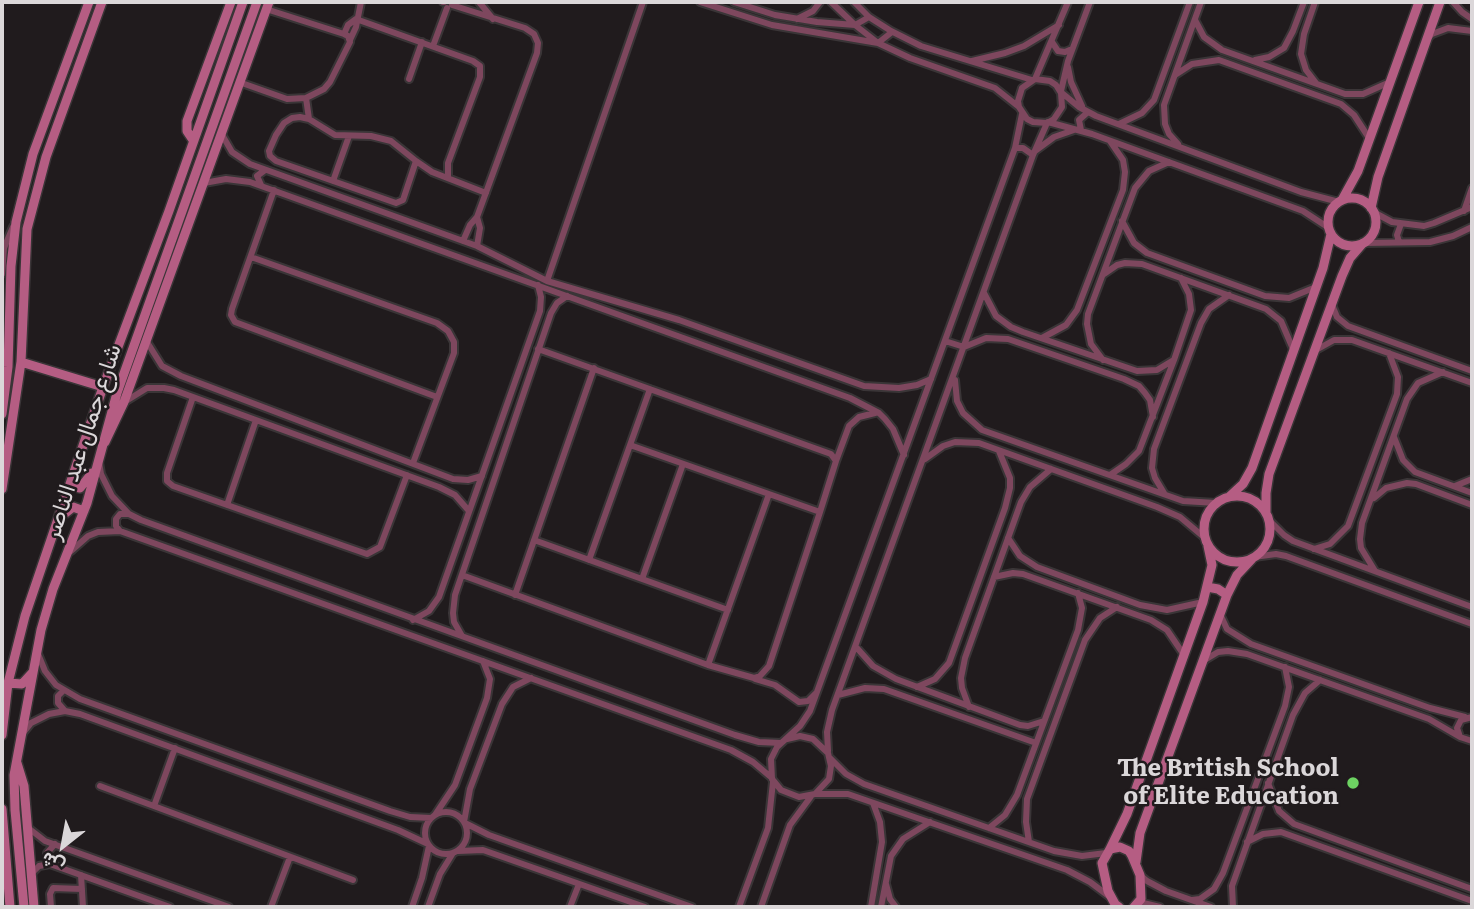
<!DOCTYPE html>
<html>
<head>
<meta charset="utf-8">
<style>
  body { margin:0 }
  #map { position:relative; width:1474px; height:909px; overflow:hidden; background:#201b1d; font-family:Literata,Vazirmatn,serif }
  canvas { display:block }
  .frame { position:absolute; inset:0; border:4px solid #dbd7d9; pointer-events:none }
  .north { position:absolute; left:28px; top:811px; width:70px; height:70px; -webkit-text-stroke:5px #201b1d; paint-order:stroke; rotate:211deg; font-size:19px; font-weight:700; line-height:28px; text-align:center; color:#dbd7d9 }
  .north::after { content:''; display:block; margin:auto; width:24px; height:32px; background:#dbd7d9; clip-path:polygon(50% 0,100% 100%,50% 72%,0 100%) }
</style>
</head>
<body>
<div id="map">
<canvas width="1474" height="909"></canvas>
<div class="frame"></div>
<div class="north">ش</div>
</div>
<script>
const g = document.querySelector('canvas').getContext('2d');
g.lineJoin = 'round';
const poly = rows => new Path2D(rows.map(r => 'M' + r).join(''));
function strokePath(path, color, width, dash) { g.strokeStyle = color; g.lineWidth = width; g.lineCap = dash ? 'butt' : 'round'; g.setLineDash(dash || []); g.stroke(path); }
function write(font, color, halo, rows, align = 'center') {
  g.font = font + ' Literata,Vazirmatn,serif'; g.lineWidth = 5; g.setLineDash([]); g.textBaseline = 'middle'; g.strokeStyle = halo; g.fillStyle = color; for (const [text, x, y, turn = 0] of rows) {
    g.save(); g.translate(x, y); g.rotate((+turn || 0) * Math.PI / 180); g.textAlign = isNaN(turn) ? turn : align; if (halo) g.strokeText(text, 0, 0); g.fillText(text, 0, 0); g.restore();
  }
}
const street = poly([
  [443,2,444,2],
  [479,2,493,19],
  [700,2,772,25,878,43,892,32],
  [734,2,775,15,817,22,855,25,869,17],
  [831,2,855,25,878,43,910,58,995,88,1019,107],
  [854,2,869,17,891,31,921,46,1032,80],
  [1315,2,1304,34,1301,54,1306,70,1316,83],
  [1453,2,1462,12,1472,19],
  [452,5,525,28,534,34,538,43,537,53,477,217,470,225,463,241],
  [356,19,473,61,480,66,480,77,448,163,448,178],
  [797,19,813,11,820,2],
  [1195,20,1204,37,1222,50,1345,94,1363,94,1390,82],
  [344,34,348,25,356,19],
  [1428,38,1432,34,1448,28,1472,31],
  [350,40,356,27,361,2],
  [1052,42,1058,51,1065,52,1072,49],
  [433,46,447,8],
  [1255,60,1269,57,1284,48,1293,31,1304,2],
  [972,61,1005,53,1024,46,1059,25],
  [1068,67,1071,82,1082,106],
  [1175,75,1192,64,1219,60,1341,104,1354,115,1369,138],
  [409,79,422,42],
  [1035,79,1068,2],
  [239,82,287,99,306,98,324,89,330,82,350,42,348,36,344,34,266,9],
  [1061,91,1068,61,1090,2],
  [1062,93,1079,107,1096,116,1301,192,1339,202],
  [306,98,309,119],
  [1048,122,1092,134,1303,211,1329,228],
  [1119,124,1142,113,1154,100,1190,2],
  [1081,130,1079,120,1088,112],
  [221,133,232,152,250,164,477,246,547,281,679,320,864,386,899,388,917,385,931,379],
  [1178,144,1169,134,1165,124,1164,105,1201,2],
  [1015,148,1023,148,1033,155],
  [1035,151,1054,137,1074,130],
  [416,161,391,141,371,136,335,135,309,119,300,117,292,118,284,123,276,135,269,151,270,156,276,161,396,203,403,200,416,161,432,172,486,193],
  [333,181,349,136],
  [204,183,226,179,250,182,850,398,879,413,885,419,893,429,904,455],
  [261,185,257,176,265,170],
  [274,190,232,309,231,315,235,322,437,397],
  [1372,209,1377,214,1392,222,1424,226,1434,223,1472,207],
  [1464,211,1472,188],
  [1122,221,1134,243,1147,253,1265,296,1289,298,1316,287],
  [1399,242,1397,235,1401,224],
  [1364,243,1430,242,1453,236,1472,227],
  [477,246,480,228,477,217],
  [251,257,437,323,448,331,454,342,454,353,413,463],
  [2,274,4,248,13,227],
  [1104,274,1117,265,1125,263,1142,264,1266,309,1281,321,1293,349],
  [547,281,643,2],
  [984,293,996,316,1011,327,1023,332,1137,371,1157,370,1172,361],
  [1332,305,1337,317,1348,326,1472,371],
  [1042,338,1066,325,1077,310,1123,190,1125,172,1123,160,1110,141],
  [945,341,964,347,986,338,1008,339,1124,379,1139,386,1145,393,1150,400,1153,417],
  [147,342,162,366,181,376,453,479,468,480,482,476],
  [1316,350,1334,340,1352,340,1472,383],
  [1103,360,1091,344,1087,324,1088,314,1135,188,1149,171,1169,162],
  [955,380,957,401,963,413,982,430,1183,501,1216,503],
  [193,397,167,473,167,481,173,486,367,554,380,547,407,475],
  [126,401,147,388,164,388,174,390,439,487,455,495,469,511],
  [1394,437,1403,460,1415,472,1472,493],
  [630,445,820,512],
  [925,459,943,446,955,442,979,443,1157,507,1180,517,1205,538],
  [836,461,849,426,859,417,875,413],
  [99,462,101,474,112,496,129,514,141,520,735,735,759,742,781,743],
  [1110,475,1126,464,1139,451,1174,360,1191,310,1189,294,1181,278],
  [1455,486,1472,479],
  [1164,493,1155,478,1152,468,1154,449,1201,323,1209,309,1229,295],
  [1374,498,1386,488,1407,483,1416,484,1472,505],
  [227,505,256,420],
  [1269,520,1284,535,1293,541,1472,607],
  [120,531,116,526,116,519,120,514,127,514],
  [1008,538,1020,556,1037,567,1140,605,1167,610,1203,602],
  [534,540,728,610],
  [1314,549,1330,544,1348,526,1397,394,1398,377,1389,353],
  [71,551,88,536,98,532,120,531,731,750,753,762,772,778],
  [1254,557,1276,554,1286,556,1472,624],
  [589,560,650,389],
  [1375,571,1361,548,1360,539,1362,523,1407,399,1418,383,1443,372],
  [462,575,708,665,754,678,760,676,769,666,820,512,836,461,831,454,538,349],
  [994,577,1013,573,1023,574,1151,620,1167,630,1184,655],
  [642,579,683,464],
  [515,595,594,368],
  [1220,614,1227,629,1251,644,1430,708,1465,717],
  [413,620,429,611,439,597,540,311,541,297,538,285],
  [462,636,454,622,453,613,455,595,551,313,557,303,567,296],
  [856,647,873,666,896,679,1020,725,1028,726,1044,721],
  [38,654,45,671,56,685,80,699,390,811,410,817,431,818],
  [1203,661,1218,652,1228,651,1247,654,1429,719,1460,737],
  [708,665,769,494],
  [755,679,775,685,799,702,808,701,815,694],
  [917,687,935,679,949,663,1005,508,1010,488,1010,478,999,451],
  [63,691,58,696,58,703,65,711],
  [838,695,865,688,884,689,1036,743],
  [969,707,962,688,961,678,965,658,1021,502,1030,487,1051,469],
  [1472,717,1461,720,1457,728,1460,737,1472,741],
  [22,734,31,723,49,714,65,711,80,714,398,830,428,844],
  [787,739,800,736,813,739,828,753,831,766,829,779,815,794,799,797,781,790,772,779,771,759,777,747,800,726,810,711,1015,148,1022,114],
  [828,751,827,732,832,710,1033,155,1047,123,1054,119,1062,107,1061,93,1056,85,1050,81,1035,79,1022,88,1018,101,1019,107,1027,119,1033,122,1047,123],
  [831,759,846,774,864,784,1054,851,1082,856,1106,853],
  [1268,783,1279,811,1294,824,1472,889],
  [100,786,353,880],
  [817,794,848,794,1067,870,1090,882,1110,897],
  [154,806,175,748],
  '425 833a21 21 0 1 1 42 0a21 21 0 1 1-42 0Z',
  [435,815,455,785,487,698,490,679,483,661],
  [464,822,470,789,502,704,513,687,531,678],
  [465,823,489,835,692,907],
  [27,827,45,841,229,907],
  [989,828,1005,815,1017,795,1078,630,1082,608,1078,593],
  [1029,842,1026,822,1027,799,1085,640,1100,618,1117,607],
  [1247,842,1263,834,1281,832,1472,901],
  [458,851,483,850,645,907],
  [50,864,47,853,55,844],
  [32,873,39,866,50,864,170,907],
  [81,875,83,907],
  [1140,875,1147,881,1166,891,1211,907],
  [886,884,890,899,896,907],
  [1192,900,1200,899,1214,889,1223,873,1285,706,1289,687,1285,667],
  [1139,902,1160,907],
  [51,907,50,894,53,888,82,889],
  [271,907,290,857],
  [412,907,422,878,429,846],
  [428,907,440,874,453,853],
  [570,907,579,884],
  [739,907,768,828,773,782],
  [761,907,790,825,812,795],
  [871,907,882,842,880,822,873,803],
  [881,907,891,856,903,839,930,822],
  [1233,907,1232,886,1293,715,1305,693,1320,680]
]);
const secondary = poly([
  [193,140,187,131,187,121,231,2],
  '1328 222a24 24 0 1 1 48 0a24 24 0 1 1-48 0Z',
  [1342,200,1358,171,1419,2],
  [1371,208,1378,177,1440,2],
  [21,362,103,387],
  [2,414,8,367,11,266,16,222,33,154,89,2],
  [105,442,124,402,269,2],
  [71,486,80,488,92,473],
  [2,489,21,362,27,229,46,157,102,2],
  '1204 529a33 33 0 1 1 66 0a33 33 0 1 1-66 0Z',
  [1230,496,1243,484,1252,468,1323,268,1331,234],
  [1266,513,1266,493,1269,474,1342,276,1350,258,1363,243],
  [63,515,73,507,84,511],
  [1207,587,1218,589,1227,595],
  [8,683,22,684,33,672],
  [2,735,8,683,25,616,103,387,169,211,243,2],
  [17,763,24,786,34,907],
  [2,809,10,907],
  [1110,849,1127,814,1203,602,1212,565,1208,546],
  [1136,862,1140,833,1227,595,1237,575,1252,559],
  [24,907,15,810,14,775,41,630,53,589,87,503,117,393,257,2],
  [1119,907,1115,904,1108,891,1102,863,1110,849,1120,847,1129,851,1132,856,1140,875,1141,899,1134,907]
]);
const markers = [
  [1353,783,7,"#6dd362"]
];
const streetNames = [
  ["شارع جمال عبد الناصر",83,442,-72]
];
const poiNames = [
  ["The British School",1339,769],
  ["of Elite Education",1339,797]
];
strokePath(street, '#3a3537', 10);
strokePath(secondary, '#3a3537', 12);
strokePath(street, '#7e475e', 6);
strokePath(secondary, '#b55d83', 9);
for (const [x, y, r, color] of markers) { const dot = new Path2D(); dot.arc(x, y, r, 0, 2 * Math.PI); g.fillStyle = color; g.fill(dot); strokePath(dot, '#201b1d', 2.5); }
write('24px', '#dbd7d9', '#201b1d', streetNames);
write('bold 24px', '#dbd7d9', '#201b1d', poiNames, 'right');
</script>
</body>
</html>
